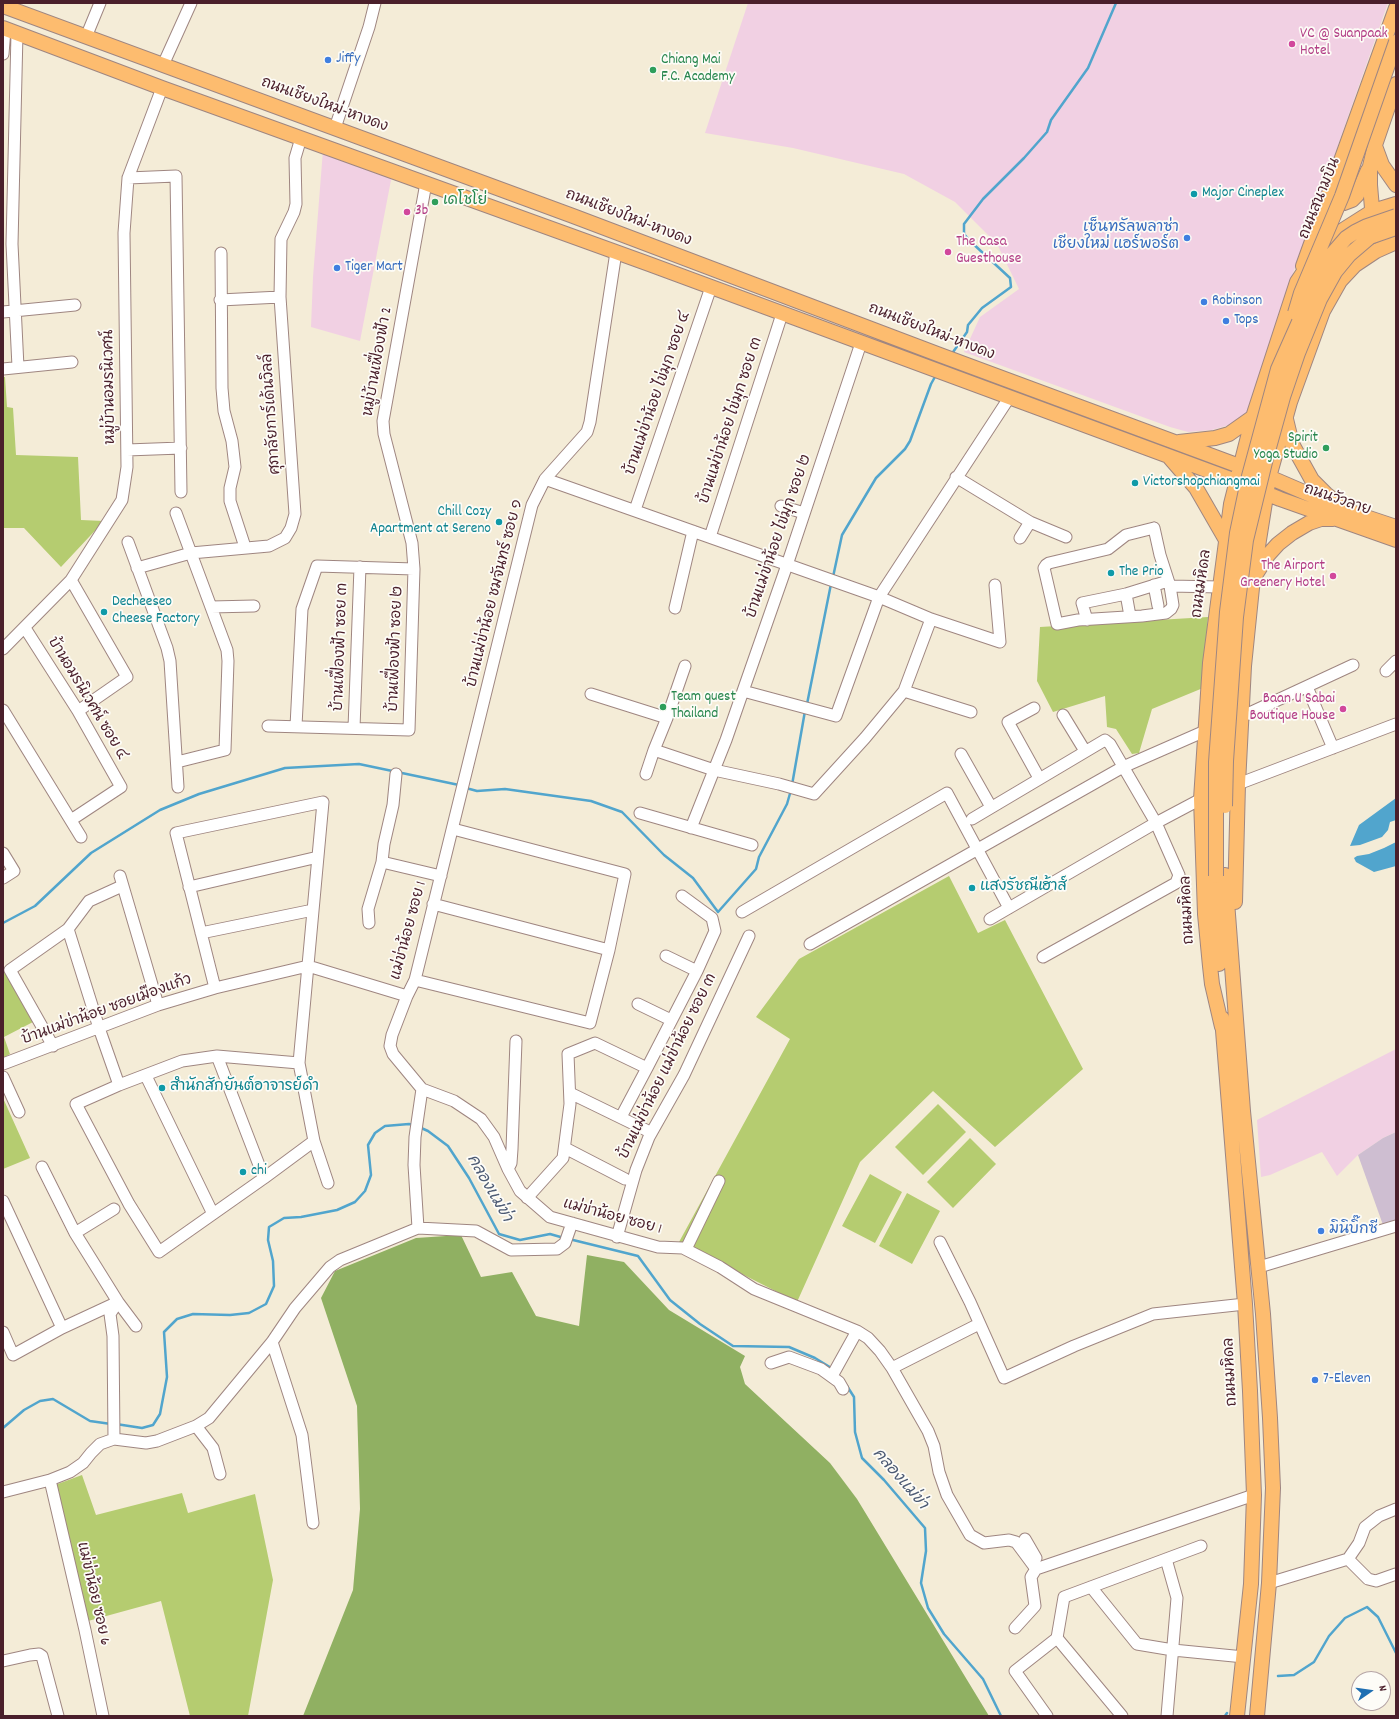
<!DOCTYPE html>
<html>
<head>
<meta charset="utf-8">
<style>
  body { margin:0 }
  #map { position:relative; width:1399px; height:1719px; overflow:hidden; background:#f4ecd7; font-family:Dekko,sans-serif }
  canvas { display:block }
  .frame { position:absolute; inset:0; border:4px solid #4a1f2b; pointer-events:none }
  .north { position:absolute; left:1351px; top:1671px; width:40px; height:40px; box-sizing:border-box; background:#fdfcf7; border:1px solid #b5a4a5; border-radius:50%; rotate:77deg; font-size:11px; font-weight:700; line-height:16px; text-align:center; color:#4a1f2b }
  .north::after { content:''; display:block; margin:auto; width:14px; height:18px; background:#1f6fb2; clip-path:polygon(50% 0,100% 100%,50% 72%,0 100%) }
</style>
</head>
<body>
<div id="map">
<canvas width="1399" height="1719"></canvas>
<div class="frame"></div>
<div class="north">N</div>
</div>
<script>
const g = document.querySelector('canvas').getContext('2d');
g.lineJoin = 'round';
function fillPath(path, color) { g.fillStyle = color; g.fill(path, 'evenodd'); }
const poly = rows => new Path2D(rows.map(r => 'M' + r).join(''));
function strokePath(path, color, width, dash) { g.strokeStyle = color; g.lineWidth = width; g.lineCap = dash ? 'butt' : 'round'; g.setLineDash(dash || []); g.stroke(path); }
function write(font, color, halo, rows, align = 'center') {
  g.font = font + ' Dekko,"Playpen Sans Thai",sans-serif'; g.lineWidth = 3.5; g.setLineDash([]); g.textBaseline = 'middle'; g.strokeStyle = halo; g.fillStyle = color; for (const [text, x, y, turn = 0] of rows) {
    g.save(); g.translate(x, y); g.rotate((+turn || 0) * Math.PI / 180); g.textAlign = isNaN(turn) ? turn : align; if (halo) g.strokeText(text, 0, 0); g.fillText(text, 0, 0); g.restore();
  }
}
const built = poly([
  [748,3,1388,3,1291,279,1250,412,1236,423,1212,430,1188,432,1170,427,964,352,980,317,1019,289,997,244,955,202,904,174,793,148,705,133],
  [323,150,392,175,360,341,311,327,313,277],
  [1396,1049,1396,1132,1383,1138,1358,1155,1337,1176,1322,1152,1270,1175,1261,1177,1257,1120]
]);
const industrial = poly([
  [1396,1132,1396,1221,1383,1225,1358,1155,1383,1138]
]);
const green = poly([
  [3,377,5,377,7,407,13,408,16,455,78,457,81,520,104,521,61,567,24,528,3,528],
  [1208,617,1203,688,1152,709,1139,753,1132,754,1116,729,1107,727,1105,696,1053,712,1037,681,1040,627],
  [949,876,978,933,1005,920,1083,1069,995,1147,933,1091,860,1162,797,1302,679,1242,790,1039,756,1017,799,959],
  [3,965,33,1022,4,1037,10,1054,3,1058],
  [3,1098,30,1158,3,1169],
  [938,1104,966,1132,923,1175,895,1147],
  [970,1138,996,1164,953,1208,927,1182],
  [870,1174,902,1192,875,1243,842,1226],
  [907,1193,940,1211,912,1264,879,1246],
  [82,1475,96,1515,182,1493,188,1513,255,1494,273,1580,248,1716,190,1716,161,1601,88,1621,55,1485]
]);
const forest = poly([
  [461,1235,481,1277,512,1272,536,1316,579,1326,587,1255,624,1262,669,1310,745,1356,740,1367,745,1384,830,1463,857,1499,989,1716,303,1716,353,1590,360,1509,357,1406,321,1298,335,1271,416,1238]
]);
const water = poly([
  [1396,798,1396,820,1390,822,1388,830,1382,837,1360,845,1350,846,1359,825],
  [1396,842,1396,866,1374,872,1356,862,1354,858,1357,856,1369,854,1384,848]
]);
const stream = poly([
  [951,355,967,332,968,325,982,308,1011,287,1010,278,970,241,964,234,964,224,983,199,1024,158,1047,132,1051,120,1088,68,1116,3],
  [833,577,842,535,876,478,905,449,910,441,931,384,936,375],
  [807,704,831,584],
  [792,785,805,711],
  [466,788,477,791,505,789,591,801,622,812,664,855,693,878,718,912,756,869,759,857,787,804,791,790],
  [3,923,35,906,91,853,160,810,199,794,285,768,359,764,459,785],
  [419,1127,428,1131,448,1146,469,1178,499,1234,520,1240,550,1234,564,1238],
  [569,1239,638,1256,670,1300,700,1324,733,1346,789,1347,815,1358,833,1369],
  [847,1386,854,1397,855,1432,862,1458,884,1480,925,1528,926,1551,921,1583,928,1608,944,1634,983,1679,1001,1716],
  [116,1424,142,1428,153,1425,160,1414,167,1377,164,1332,177,1319,193,1314,230,1315,249,1313,266,1304,274,1286,273,1261,268,1240,269,1227,284,1218,301,1217,337,1210,355,1202,365,1191,371,1175,368,1145,375,1133,385,1126,409,1124,413,1125],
  [3,1428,24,1410,40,1401,53,1399,90,1421,111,1424],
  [1278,1676,1294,1675,1314,1662,1329,1636,1345,1618,1367,1607,1378,1617,1396,1653],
  [1225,1716,1227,1713]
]);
const minor = poly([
  [17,33,12,244,18,367],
  [86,37,100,3],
  [3,54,5,29],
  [163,65,191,3],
  [335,128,369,27,375,3],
  [128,178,176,176,181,492],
  [616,252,590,422,587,432,545,479,532,505,415,980,407,996,392,1035,390,1046,393,1054,422,1089,454,1101,481,1119,494,1137,508,1169,520,1191,550,1217,658,1247,683,1248,720,1267,754,1289,857,1331,868,1338,880,1351,892,1368,928,1431,934,1446,939,1472,947,1495,970,1535,984,1543,1009,1540,1016,1542,1036,1569],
  [221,253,222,388,224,411,232,441,235,467,230,488,230,501,245,547],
  [220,300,280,297],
  [3,312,75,305],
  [3,369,72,362],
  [127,450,181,448],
  [956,477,1030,522,1066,537],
  [545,479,879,597,931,619,1000,642,995,585],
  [781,506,804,513],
  [635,510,711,287],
  [176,513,227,650,228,661,225,750,177,762],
  [1154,528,1160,555,1170,586,1173,605,1171,609,1166,613,1142,616,1078,620,1057,624,1044,568,1046,565,1049,563,1108,549,1126,535,1154,528],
  [710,537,782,314],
  [1020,538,1030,522],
  [128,542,167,648,170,661,178,787],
  [137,568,191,553,269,546,285,538,291,528,295,514,280,297,281,239,294,212,296,204,295,158,301,138],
  [71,580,127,677,78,711],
  [1154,585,1158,606],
  [1170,586,1220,587],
  [1126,594,1130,616],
  [211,607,254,606],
  [675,608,693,531],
  [1087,620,1082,603,1126,594,1168,581],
  [25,628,78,711,121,787,71,820],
  [3,649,71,580,122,500,127,467,124,233,128,178,162,88],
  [1386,671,1396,661],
  [1307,687,1333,748],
  [743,691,836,716,879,597,1009,398],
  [904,691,971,712],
  [591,694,667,718,685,666],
  [1034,708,1008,722,1039,778],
  [3,710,81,837],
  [1063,715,1085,751],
  [1241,717,1353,665],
  [268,726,409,730,414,569,412,543,384,434,383,421,426,183],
  [296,726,302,609,317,566,414,569],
  [354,728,360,567],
  [654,750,714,770,779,784,814,794,865,738,904,691,931,619],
  [961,754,991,807],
  [646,774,654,750,667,718],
  [1238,784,1396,724],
  [640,813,752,845],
  [972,819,1105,740,1110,744,1156,823,1179,875,1176,883,1043,957],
  [691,828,726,740,743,691,787,565,861,343],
  [3,853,14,871,3,878],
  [382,862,441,876],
  [120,876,158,1005],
  [189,887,318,857],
  [433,904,609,950],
  [742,912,947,793,1009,908],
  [990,919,1152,825,1201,799],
  [369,923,368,909,382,862,384,844,393,805,396,774],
  [68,929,99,1028,119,1085],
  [201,933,313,910],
  [810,944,1123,767,1205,731],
  [666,956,697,971],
  [415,980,590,1023,609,950,625,874,453,829],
  [215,988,176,833,323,802,299,1063,314,1141,328,1183],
  [638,1004,671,1020],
  [53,1046,10,970,68,929,89,901,122,886],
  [217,1056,264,1178],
  [299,1063,217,1056,182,1061,119,1085,76,1104,129,1204,159,1252,264,1178,314,1141],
  [3,1064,158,1005,215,988,308,966,407,996],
  [146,1076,213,1214],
  [3,1077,19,1112],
  [570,1093,646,1130],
  [621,1117,647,1068],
  [565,1148,625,1179],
  [42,1167,75,1233,118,1302,110,1314,113,1336,114,1439],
  [508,1169,511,1163,512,1149,516,1041],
  [527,1198,563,1158,570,1104,568,1054,595,1043,647,1068,697,971,715,931,712,918,682,896],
  [3,1201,62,1328],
  [418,1228,414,1165,415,1137,422,1089],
  [75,1233,114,1209],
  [617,1237,636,1170,649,1137,684,1075,749,936],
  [940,1242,970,1302,1004,1378,1074,1346,1153,1314,1245,1304],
  [686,1249,719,1181],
  [1259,1267,1396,1226],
  [3,1332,13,1355,62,1328,118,1302,136,1326],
  [272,1342,302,1435,313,1523],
  [771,1363,789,1357,821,1369,839,1382,843,1389],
  [892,1368,979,1324],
  [832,1376,857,1331],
  [196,1426,213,1448,220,1474],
  [50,1480,85,1630,103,1716],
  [3,1492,50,1480,70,1472,83,1463,91,1453,100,1444,114,1439,146,1443,157,1441,196,1426,209,1418,272,1342,295,1308,330,1267,340,1260,418,1228,476,1231,511,1250,557,1249,565,1243,572,1223],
  [1025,1539,1036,1558],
  [1166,1559,1177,1598,1167,1716],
  [1348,1559,1368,1579,1376,1581,1396,1574],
  [1269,1583,1348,1559,1359,1543,1365,1527,1379,1516,1396,1509],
  [1091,1587,1137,1644,1173,1650,1244,1657],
  [1015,1628,1035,1606,1031,1577,1036,1569,1254,1495],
  [1057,1638,1122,1716],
  [3,1661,30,1655,39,1654,42,1656,58,1716],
  [1047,1716,1015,1671,1057,1638,1064,1597,1201,1546]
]);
const major = poly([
  [3,6,573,216,940,355,1269,477,1348,511,1396,527],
  [3,28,162,88,649,264,1236,481,1280,499,1396,540],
  [1375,146,1382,165,1396,185],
  [1331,196,1339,202,1344,203,1352,200,1357,195,1368,170],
  [1373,220,1370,185,1370,166,1375,145,1396,84],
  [1303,266,1396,8],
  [1286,419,1292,444,1312,480,1326,494,1336,502],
  [1179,442,1215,438,1229,434,1253,417],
  [1170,458,1196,488,1226,540],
  [1256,574,1268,555,1278,544,1292,533,1309,523,1321,519,1333,519],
  [1225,875,1243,1111,1263,1314,1270,1418,1273,1488,1269,1583,1257,1716],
  [1216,880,1219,964],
  [1235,902,1238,784,1244,666,1253,578,1269,477,1290,402,1323,311,1340,281,1355,265,1376,251,1396,242],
  [1222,1018,1245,1304,1250,1391,1254,1495,1251,1584,1237,1716],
  [1222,1027,1212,984,1210,966,1205,914,1201,799,1210,663,1231,504,1253,417,1297,282,1309,264,1340,232,1373,211,1396,204]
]);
const majorBridge = poly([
  [1295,313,1301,293,1342,196,1396,42],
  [1225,806,1226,761,1236,617,1246,540,1266,458,1283,397,1298,353,1320,299,1335,272,1349,255,1370,237,1396,228],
  [1216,876,1216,762,1227,612,1237,533,1249,476,1278,369,1326,261,1346,238,1355,232,1367,226,1396,216]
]);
const markers = [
  [1292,44,4,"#d1479c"],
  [328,60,4,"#3f7fe0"],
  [653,70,4,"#2e9e5b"],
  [1194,194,4,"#0f9aa8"],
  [435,202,4,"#2e9e5b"],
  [407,212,4,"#d1479c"],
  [1187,238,4,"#3f7fe0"],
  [948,252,4,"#d1479c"],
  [337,268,4,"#3f7fe0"],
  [1204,302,4,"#3f7fe0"],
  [1226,321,4,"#3f7fe0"],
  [1326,448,4,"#2e9e5b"],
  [1135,483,4,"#0f9aa8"],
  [499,522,4,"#0f9aa8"],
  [1111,573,4,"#0f9aa8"],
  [1333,576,4,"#d1479c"],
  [104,612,4,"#0f9aa8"],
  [663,707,4,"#2e9e5b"],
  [1343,709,4,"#d1479c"],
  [972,888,4,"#0f9aa8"],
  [162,1088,4,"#0f9aa8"],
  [243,1172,4,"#0f9aa8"],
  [1321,1231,4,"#3f7fe0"],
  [1315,1380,4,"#3f7fe0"]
];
const hotelNames = [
  ["VC @ Suanpaak",1300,35],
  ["Hotel",1300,52],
  ["3b",415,212],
  ["The Casa",956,243],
  ["Guesthouse",956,260],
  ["The Airport",1325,567,"right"],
  ["Greenery Hotel",1325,584,"right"],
  ["Baan U Sabai",1335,700,"right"],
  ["Boutique House",1335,717,"right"]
];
const shopNames = [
  ["Jiffy",336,60],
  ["เซ็นทรัลพลาซ่า",1179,229,"right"],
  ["เชียงใหม่ แอร์พอร์ต",1179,246,"right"],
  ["Tiger Mart",345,268],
  ["Robinson",1212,302],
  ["Tops",1234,321],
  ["มินิบิ๊กซี",1329,1231],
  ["7-Eleven",1323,1380]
];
const leisureNames = [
  ["Chiang Mai",661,61],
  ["F.C. Academy",661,78],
  ["เดโชโย่",443,202],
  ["Spirit",1318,439,"right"],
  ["Yoga Studio",1318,456,"right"],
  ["Team quest",671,698],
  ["Thailand",671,715]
];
const streetNames = [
  ["ถนนเชียงใหม่-หางดง",324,106,20],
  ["ถนนสนามบิน",1321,199,-68],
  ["ถนนเชียงใหม่-หางดง",628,219,21],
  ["ถนนเชียงใหม่-หางดง",931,333,21],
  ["หมู่บ้านเฟื่องฟ้า 2",379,362,-80],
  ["หมู่บ้านอมรนิเวศน์",111,387,-91],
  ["บ้านแม่ข่าน้อย ไข่มุก ซอย ๔",659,394,-71],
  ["ศุภาลัยการ์เด้นวิลล์",273,414,-94],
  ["บ้านแม่ข่าน้อย ไข่มุก ซอย ๓",732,421,-72],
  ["ถนนวัวลาย",1337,501,19],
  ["บ้านแม่ข่าน้อย ไข่มุก ซอย ๒",780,537,-71],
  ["ถนนมหิดล",1203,584,-82],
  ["บ้านแม่ข่าน้อย ชมจันทร์ ซอย ๑",496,594,-76],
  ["บ้านเฟื่องฟ้า ซอย ๓",342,647,-88],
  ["บ้านเฟื่องฟ้า ซอย ๒",397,649,-88],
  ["บ้านอมรนิเวศน์ ซอย ๔",86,699,59],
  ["ถนนมหิดล",1189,910,-93],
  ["แม่ข่าน้อย ซอย 1",410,931,-75],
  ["บ้านแม่ข่าน้อย ซอยเมืองแก้ว",107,1011,-20],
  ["บ้านแม่ข่าน้อย แม่ข่าน้อย ซอย ๓",669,1067,-64],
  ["แม่ข่าน้อย ซอย 1",612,1218,15],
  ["ถนนมหิดล",1232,1372,-93],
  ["แม่ข่าน้อย ซอย 6",92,1594,77]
];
const cultureNames = [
  ["Major Cineplex",1202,194],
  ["Victorshopchiangmai",1143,483],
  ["Chill Cozy",491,513,"right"],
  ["Apartment at Sereno",491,530,"right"],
  ["The Prio",1119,573],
  ["Decheeseo",112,603],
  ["Cheese Factory",112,620],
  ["แสงรัชณีเฮ้าส์",980,888],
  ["สำนักสักยันต์อาจารย์ดำ",170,1088],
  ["chi",251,1172]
];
const waterNames = [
  ["คลองแม่ข่า",488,1189,60],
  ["คลองแม่ข่า",899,1480,49]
];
fillPath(built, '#f1d0e3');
fillPath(industrial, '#cebed1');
fillPath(green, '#b5cc70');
fillPath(forest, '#90b062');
fillPath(water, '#51a5cd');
strokePath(stream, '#51a5cd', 2.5);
strokePath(minor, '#9f8681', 13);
strokePath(major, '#9f8681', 16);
strokePath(minor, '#fff', 11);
strokePath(major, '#fdbc6f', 14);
strokePath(majorBridge, '#9f8681', 16, []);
strokePath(majorBridge, '#fdbc6f', 14);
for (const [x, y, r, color] of markers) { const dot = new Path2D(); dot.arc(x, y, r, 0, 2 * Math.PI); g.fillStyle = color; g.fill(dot); strokePath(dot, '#fdfcf7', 1.5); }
write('15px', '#b23c85', '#fdfcf7', hotelNames, 'left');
write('15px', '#366cbe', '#fdfcf7', shopNames, 'left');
write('15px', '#27864d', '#fdfcf7', leisureNames, 'left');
write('15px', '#4a1f2b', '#fdfcf7', streetNames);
write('15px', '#0d838f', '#fdfcf7', cultureNames, 'left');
write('italic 16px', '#4d5b74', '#fdfcf7', waterNames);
</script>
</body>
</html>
